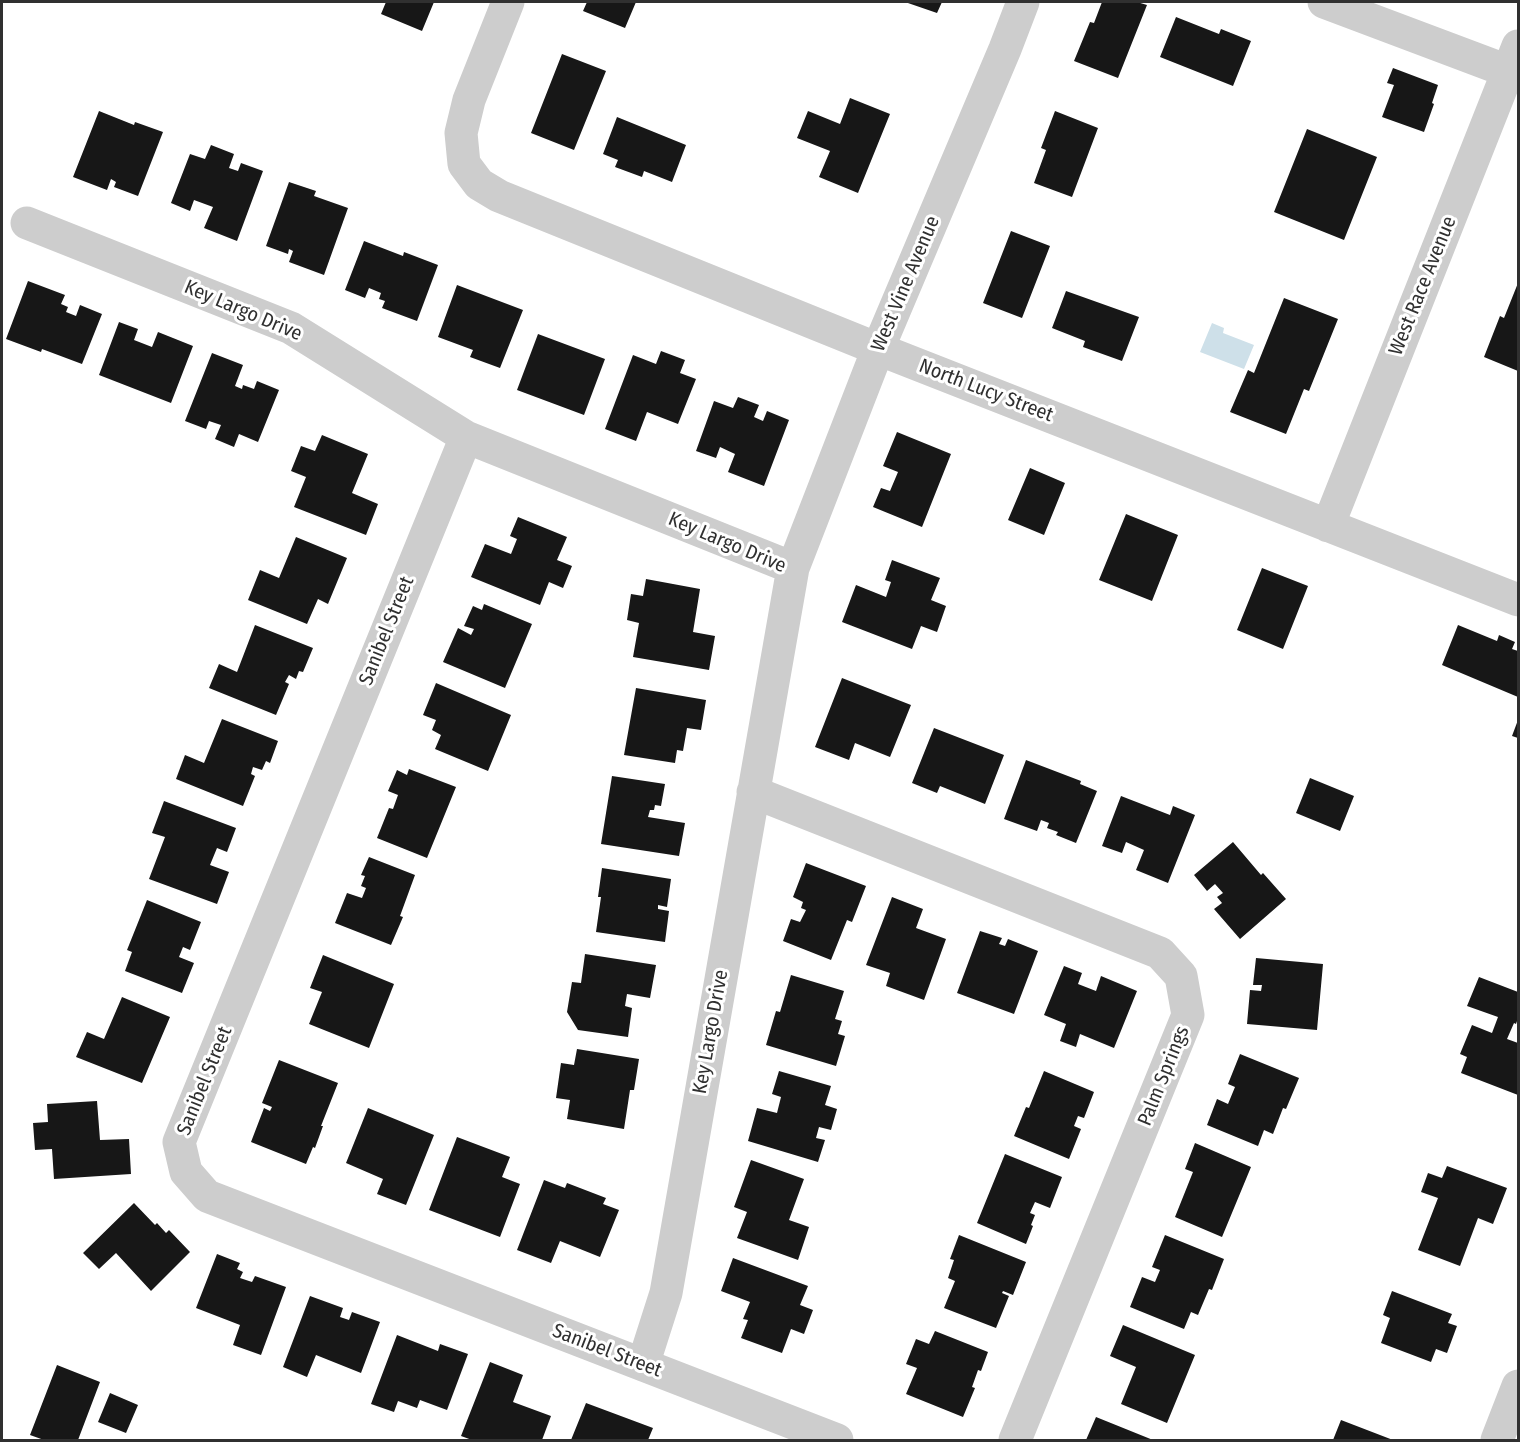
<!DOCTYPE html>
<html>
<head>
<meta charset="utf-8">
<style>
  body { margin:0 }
  #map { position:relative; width:1520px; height:1442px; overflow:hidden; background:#fff; font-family:"Fira Sans Condensed",sans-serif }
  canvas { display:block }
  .frame { position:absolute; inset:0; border:3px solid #303030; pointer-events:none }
</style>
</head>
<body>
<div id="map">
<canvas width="1520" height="1442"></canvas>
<div class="frame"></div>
</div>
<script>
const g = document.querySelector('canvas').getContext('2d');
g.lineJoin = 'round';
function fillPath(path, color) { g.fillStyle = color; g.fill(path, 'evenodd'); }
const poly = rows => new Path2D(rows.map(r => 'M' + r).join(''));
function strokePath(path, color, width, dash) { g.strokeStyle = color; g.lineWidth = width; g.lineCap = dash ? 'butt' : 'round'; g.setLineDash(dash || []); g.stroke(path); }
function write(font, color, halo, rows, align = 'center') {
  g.font = font + ' "Fira Sans Condensed",sans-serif'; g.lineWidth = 6; g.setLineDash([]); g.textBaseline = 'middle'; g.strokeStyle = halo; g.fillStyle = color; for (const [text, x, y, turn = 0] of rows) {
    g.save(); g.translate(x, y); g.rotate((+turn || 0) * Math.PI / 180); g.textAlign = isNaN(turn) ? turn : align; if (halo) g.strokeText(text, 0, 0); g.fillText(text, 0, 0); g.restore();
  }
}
const water = poly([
  [1212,323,1224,328,1223,333,1254,345,1244,369,1200,352]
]);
const building = poly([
  [386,2,434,2,422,31,381,14],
  [587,2,636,2,625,28,583,11],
  [905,2,942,2,937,13],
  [1102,2,1137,2,1147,5,1118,78,1074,61,1090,22,1094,23],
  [1176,17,1219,34,1221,29,1251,41,1233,86,1160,57],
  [562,54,606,71,574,150,531,133],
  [1393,68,1438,85,1432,103,1434,104,1424,132,1382,117,1394,85,1387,83],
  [850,98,890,114,858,193,819,177,830,151,797,138,808,111,840,124],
  [99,111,134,125,135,122,163,132,138,196,114,187,116,182,111,179,107,190,73,177],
  [1055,111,1098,128,1072,197,1034,183,1046,150,1041,148],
  [617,117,686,145,672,182,644,171,642,177,615,167,618,160,603,154],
  [1307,129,1377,157,1344,240,1274,212],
  [211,145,234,154,229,168,238,171,241,163,263,171,237,241,204,228,213,207,194,200,190,211,171,203,190,154,205,159],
  [289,182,316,191,314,196,348,208,324,275,289,262,293,251,289,249,288,254,266,246],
  [1011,231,1050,246,1022,318,983,303],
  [364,241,403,256,404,252,438,265,417,321,382,308,385,301,379,299,381,293,369,288,365,298,345,290],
  [28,281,65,295,61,304,68,307,66,312,76,316,80,305,102,314,82,364,42,349,41,352,6,339],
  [1518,283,1518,371,1484,357,1500,316,1504,318],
  [457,285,523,310,500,368,470,357,473,350,438,337],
  [1066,291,1139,317,1122,361,1083,347,1085,341,1052,328],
  [1284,298,1338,319,1309,391,1304,389,1286,434,1230,412,1248,370,1254,373],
  [119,322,138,329,134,340,152,347,158,332,193,346,171,403,99,375],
  [538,334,605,359,584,415,517,390],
  [661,351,685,360,680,373,696,379,678,424,647,412,636,441,605,429,633,355,656,364],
  [212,353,243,365,235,386,242,389,243,385,254,389,257,381,279,390,258,442,239,434,234,447,215,439,221,425,209,421,206,429,185,421],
  [738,397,759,405,754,417,763,421,767,411,789,420,764,486,728,472,735,454,720,447,716,458,696,451,714,401,733,408],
  [897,432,951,454,922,527,873,507,881,488,890,491,898,472,883,466],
  [322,435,368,454,352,493,378,504,366,535,294,507,306,477,291,471,301,446,315,451],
  [1030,468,1065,483,1044,535,1008,520],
  [1126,514,1178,535,1152,601,1099,580],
  [518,517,567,537,557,560,572,566,563,588,549,582,540,605,471,577,485,544,511,554,517,539,510,536],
  [296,537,347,558,328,604,318,599,307,624,248,600,260,570,279,578],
  [892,560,940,578,931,600,946,606,937,632,921,626,912,649,842,622,856,585,886,597,891,582,885,580],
  [1262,568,1308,586,1283,649,1237,630],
  [646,579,700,589,693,632,715,636,709,670,633,657,639,623,627,620,631,594,643,596],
  [484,604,532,624,505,688,443,662,458,628,471,635,474,629,464,626,473,606,482,610],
  [255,625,313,648,303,672,299,671,296,679,289,675,285,682,289,684,276,715,209,688,219,664,237,672],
  [1458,625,1497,641,1499,635,1515,642,1512,649,1518,651,1518,697,1442,665],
  [842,678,911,705,890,757,855,743,849,760,815,747],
  [436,683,511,715,488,771,435,749,441,735,432,730,436,720,423,715],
  [636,688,706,700,701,730,687,728,683,751,677,750,675,763,624,755],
  [222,719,278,741,270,763,266,761,262,770,253,767,251,774,255,776,243,806,176,779,185,755,204,763],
  [1518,720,1518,738,1512,736],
  [934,728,1004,755,985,804,940,786,937,793,912,783],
  [1026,760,1081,781,1080,784,1097,791,1076,843,1056,835,1058,832,1047,828,1049,823,1041,820,1037,831,1004,819],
  [409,769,456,787,427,858,377,838,389,808,393,809,398,795,388,791,397,770,407,775],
  [612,776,665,784,661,806,655,805,654,810,650,810,648,817,685,823,679,856,601,844],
  [1310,778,1354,796,1340,831,1296,813],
  [1121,796,1170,815,1173,806,1195,815,1168,883,1136,870,1144,850,1126,842,1122,853,1102,846],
  [164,801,236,828,227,852,217,848,210,865,229,872,217,904,149,879,165,837,152,833],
  [1233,842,1261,875,1263,873,1286,899,1240,939,1214,909,1222,903,1217,897,1223,893,1215,884,1207,891,1194,875],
  [369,857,415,875,400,916,403,917,391,945,335,923,347,893,362,898,366,888,361,886,365,876,361,875],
  [806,863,866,886,852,922,847,920,831,960,783,941,791,919,800,922,806,910,801,908,803,902,793,897],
  [602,868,671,879,667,907,658,905,658,909,669,911,665,942,596,932,601,897,598,897],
  [892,897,923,909,916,928,946,939,924,1000,886,986,890,973,866,965],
  [147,900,201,922,190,950,183,947,179,957,194,963,182,993,125,971,132,952,127,950],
  [980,931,1002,938,999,944,1005,946,1008,939,1038,951,1014,1014,957,993],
  [585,954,656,965,650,998,627,994,625,1006,632,1008,628,1037,578,1030,567,1012,572,982,581,983],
  [323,955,394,984,369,1048,309,1024,322,992,310,988],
  [1256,958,1323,964,1317,1030,1247,1024,1250,990,1261,991,1262,985,1253,985],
  [1064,966,1082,973,1078,984,1096,991,1101,976,1137,991,1114,1048,1080,1034,1076,1047,1060,1041,1066,1024,1044,1015],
  [791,975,844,991,835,1019,842,1021,838,1034,845,1036,836,1066,766,1045,776,1011,780,1012],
  [1479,977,1518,992,1518,1018,1516,1024,1514,1023,1507,1039,1518,1043,1518,1095,1461,1073,1467,1057,1460,1054,1472,1025,1492,1033,1498,1017,1467,1006],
  [122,997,170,1017,142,1083,76,1057,87,1032,104,1039],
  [577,1049,639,1059,634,1090,630,1090,624,1129,567,1119,570,1100,556,1098,561,1063,574,1065],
  [1240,1054,1299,1078,1286,1109,1283,1108,1273,1134,1264,1130,1258,1146,1207,1125,1217,1099,1228,1104,1235,1087,1228,1084],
  [279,1060,338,1083,321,1126,323,1126,315,1148,313,1147,306,1164,251,1142,264,1108,270,1111,272,1107,262,1103],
  [779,1071,831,1086,825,1105,837,1109,831,1130,819,1127,816,1138,825,1140,818,1162,748,1141,757,1108,777,1113,781,1097,772,1094],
  [1044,1071,1094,1092,1084,1118,1078,1116,1074,1126,1081,1129,1069,1159,1014,1136,1026,1107,1029,1108],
  [97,1101,100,1140,129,1139,131,1174,54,1179,52,1149,35,1150,33,1123,48,1122,47,1104],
  [368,1108,434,1135,406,1205,377,1194,383,1179,346,1163],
  [457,1137,510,1157,502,1177,520,1184,500,1237,429,1210],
  [1195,1143,1251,1167,1222,1237,1175,1217,1193,1172,1185,1169],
  [1005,1154,1062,1177,1050,1208,1035,1202,1030,1213,1035,1215,1031,1225,1033,1226,1026,1244,977,1223],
  [751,1160,804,1179,789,1220,809,1227,798,1260,737,1238,747,1212,734,1207],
  [1447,1166,1507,1188,1493,1224,1478,1218,1460,1266,1418,1250,1438,1198,1421,1192,1428,1173,1442,1178],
  [544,1180,565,1188,567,1183,606,1198,603,1204,619,1210,600,1257,560,1241,551,1263,517,1250],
  [134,1203,155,1225,157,1223,166,1233,169,1230,190,1252,151,1291,116,1253,99,1269,83,1253],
  [959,1235,1026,1262,1013,1295,1003,1291,1002,1293,1009,1296,996,1328,944,1308,955,1281,948,1278,954,1260,950,1259],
  [1165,1235,1224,1259,1212,1290,1209,1289,1198,1315,1191,1312,1184,1329,1130,1307,1142,1277,1155,1282,1160,1270,1152,1267],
  [217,1254,240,1263,237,1269,243,1272,240,1278,252,1282,255,1276,286,1287,261,1355,233,1345,240,1325,196,1308],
  [733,1258,808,1286,800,1305,813,1310,804,1334,791,1329,782,1353,741,1338,748,1320,743,1319,750,1302,721,1291],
  [1392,1291,1452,1314,1448,1323,1457,1326,1447,1353,1436,1349,1431,1362,1381,1343,1390,1318,1383,1315],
  [310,1296,343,1308,340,1317,349,1320,352,1312,380,1322,361,1373,316,1355,307,1377,283,1367],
  [1123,1325,1195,1355,1167,1423,1121,1404,1136,1367,1110,1356],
  [935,1331,988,1352,981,1371,978,1370,972,1387,975,1388,963,1417,906,1394,917,1368,906,1364,916,1339,929,1344],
  [397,1335,438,1351,440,1344,468,1354,447,1410,420,1400,417,1408,398,1401,394,1412,371,1404],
  [490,1362,523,1375,513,1402,551,1416,542,1440,472,1440,461,1436],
  [57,1365,100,1382,78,1440,44,1440,30,1435],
  [110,1393,138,1405,126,1433,98,1422],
  [586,1403,653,1428,648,1440,571,1440],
  [1096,1417,1153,1440,1086,1440],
  [1341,1420,1393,1440,1333,1440]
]);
const minor = poly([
  [508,2,469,100,461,133,464,164,479,184,499,196,878,349,1518,600],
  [1324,2,1518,75],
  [27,223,291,328,466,437,793,568],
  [466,437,179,1142,186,1172,207,1196,837,1440],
  [1328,526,1518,46],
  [753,792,1160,953,1181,976,1188,1015,1015,1440],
  [643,1365,666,1293,793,568,878,349,1005,49,1023,2],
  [1497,1440,1518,1386]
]);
const streetNames = [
  ["West Vine Avenue",906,284,-67],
  ["West Race Avenue",1423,286,-68],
  ["Key Largo Drive",243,311,23],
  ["North Lucy Street",986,391,21],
  ["Key Largo Drive",727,543,23],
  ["Sanibel Street",387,631,-68],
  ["Key Largo Drive",711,1032,-80],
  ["Palm Springs",1164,1076,-68],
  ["Sanibel Street",205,1081,-68],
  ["Sanibel Street",607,1351,21]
];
fillPath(water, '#cee0e9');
fillPath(building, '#171717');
strokePath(minor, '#cdcdcd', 33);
write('20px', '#303030', '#fff', streetNames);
</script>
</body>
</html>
